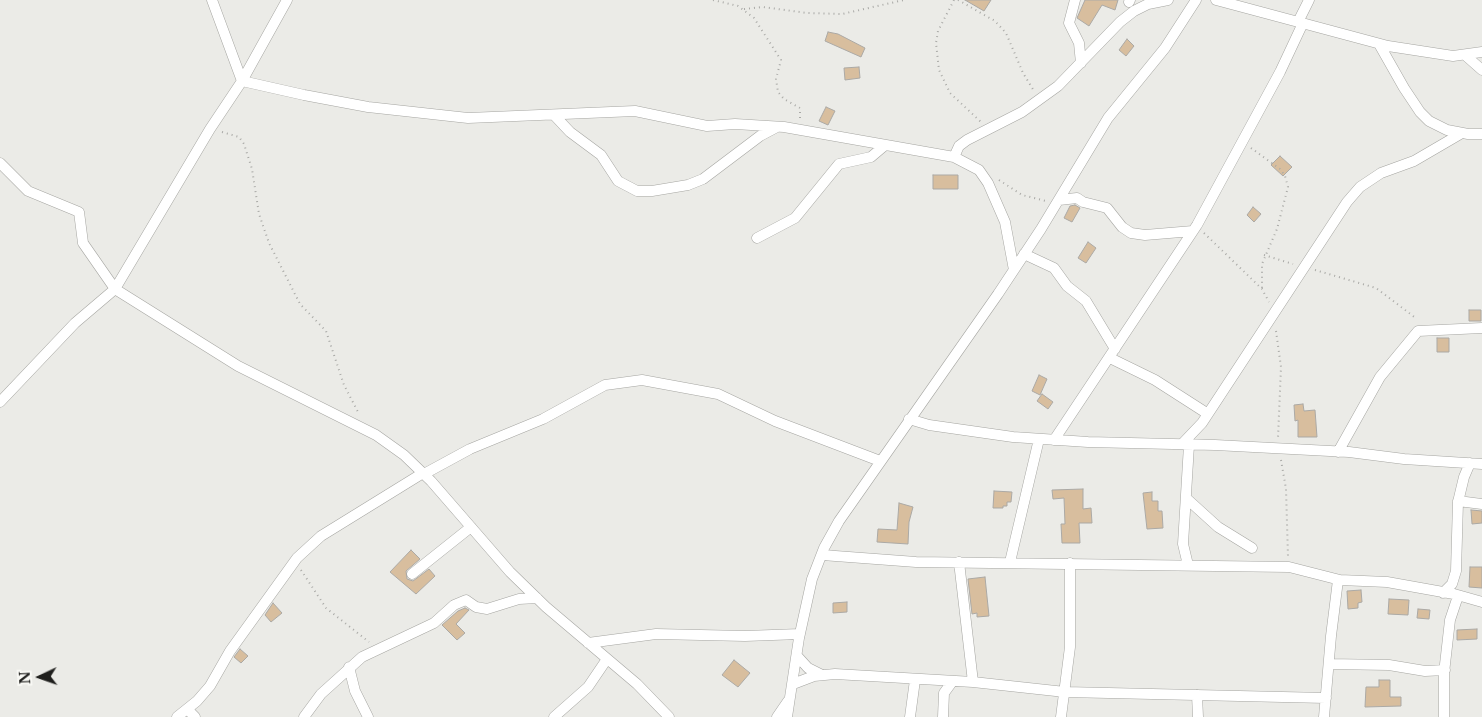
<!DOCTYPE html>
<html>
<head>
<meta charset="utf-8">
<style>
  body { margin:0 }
  #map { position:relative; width:1482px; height:717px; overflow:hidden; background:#ebebe7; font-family:"Libre Baskerville",serif }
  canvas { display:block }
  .north { position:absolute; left:15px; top:652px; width:50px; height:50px; -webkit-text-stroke:4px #f8f8f4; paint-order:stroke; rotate:267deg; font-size:14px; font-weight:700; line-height:20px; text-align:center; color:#1f1f1d }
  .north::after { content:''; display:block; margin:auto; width:18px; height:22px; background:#1f1f1d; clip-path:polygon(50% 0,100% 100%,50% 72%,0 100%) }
</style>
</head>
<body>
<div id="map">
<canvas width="1482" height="717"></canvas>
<div class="north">N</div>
</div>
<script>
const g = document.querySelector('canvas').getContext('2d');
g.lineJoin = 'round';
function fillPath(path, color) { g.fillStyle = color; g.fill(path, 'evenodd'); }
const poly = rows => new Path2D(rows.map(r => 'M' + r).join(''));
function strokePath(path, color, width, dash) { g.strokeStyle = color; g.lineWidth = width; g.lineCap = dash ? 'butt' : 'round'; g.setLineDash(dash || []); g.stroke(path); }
const building = poly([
  [965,0,991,0,984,11,965,0],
  [1085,0,1118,0,1115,10,1102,5,1089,26,1077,18,1085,0],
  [828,32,838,34,865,48,861,57,825,41,828,32],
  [1127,39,1134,46,1126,56,1119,50,1127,39],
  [859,67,860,78,845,80,844,68,859,67],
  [826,107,835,111,828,125,819,121,826,107],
  [1280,156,1292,167,1283,176,1271,165,1280,156],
  [933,175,958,175,958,189,933,189,933,175],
  [1075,205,1080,208,1072,222,1064,218,1070,206,1075,205],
  [1253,207,1261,214,1254,222,1247,215,1253,207],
  [1088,242,1096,248,1086,263,1078,258,1088,242],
  [1469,310,1481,310,1481,321,1469,321,1469,310],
  [1437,338,1449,338,1449,352,1437,352,1437,338],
  [1039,375,1047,379,1040,395,1032,391,1039,375],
  [1042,394,1053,402,1048,409,1037,401,1042,394],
  [1303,404,1304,411,1315,410,1317,437,1298,437,1298,420,1295,421,1294,405,1303,404],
  [1083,489,1083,509,1091,508,1092,523,1079,523,1080,543,1062,543,1061,524,1065,524,1064,498,1053,499,1052,490,1083,489],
  [994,491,1012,492,1011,502,1007,502,1007,506,1003,506,1003,508,993,508,994,491],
  [1152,492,1152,501,1158,501,1158,511,1162,511,1163,528,1147,529,1143,493,1152,492],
  [899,503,913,507,909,522,908,544,877,542,878,529,897,530,899,503],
  [1471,510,1482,511,1482,523,1472,524,1471,510],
  [411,550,420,559,406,571,407,579,413,581,429,569,435,576,416,594,390,572,411,550],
  [1470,567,1482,567,1482,588,1469,587,1470,567],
  [985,577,989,616,977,617,977,613,972,614,968,579,985,577],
  [1361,590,1362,602,1358,603,1358,608,1348,609,1347,591,1361,590],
  [1389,599,1409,600,1408,615,1388,614,1389,599],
  [847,602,847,612,833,613,833,603,847,602],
  [273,603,282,613,271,622,265,615,273,603],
  [465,608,469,610,456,624,465,633,457,640,442,625,458,611,465,608],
  [1418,609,1430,610,1429,619,1417,618,1418,609],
  [1477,629,1477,639,1457,640,1457,630,1477,629],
  [240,649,248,656,241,663,234,657,240,649],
  [734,660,750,673,738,687,722,675,734,660],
  [1379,680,1390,680,1390,697,1401,697,1401,706,1365,707,1366,687,1379,687,1379,680]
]);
const path = poly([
  [713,0,738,6,754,18,781,60,776,79,778,92,784,99,800,108,800,120],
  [954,0,938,31,936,43,939,70,950,93,981,122],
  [958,0,995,21,1006,33,1023,73,1034,91],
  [744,9,763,7,807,13,842,14,904,0],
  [222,132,239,137,244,144,252,169,259,214,269,243,300,304,326,331,344,385,359,414],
  [1251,148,1280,169,1285,176,1288,187,1277,229,1262,264,1262,289],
  [999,180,1022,195,1046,201],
  [1204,233,1262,289,1269,302],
  [1264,255,1293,264],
  [1315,270,1376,288,1417,319],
  [1276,331,1281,367,1278,438],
  [1281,460,1286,489,1288,557],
  [301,570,326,608,369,642]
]);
const street = poly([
  [212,0,242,81,304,95,368,107,468,118,635,111,707,126,735,124,784,127,954,157,979,170,988,183,1005,222,1014,270],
  [1075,0,1069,23,1079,43,1081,63],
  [1216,0,1388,46,1453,56,1482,52],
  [1129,2,1130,0],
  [1298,22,1309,0],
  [1379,44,1404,88,1420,112,1429,121,1447,130,1468,134,1482,134],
  [1465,55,1482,70],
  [554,115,570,132,601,155,618,181,637,191,652,191,688,185,703,179,760,136,777,127],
  [954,157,959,146,967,140,1022,112,1058,86,1120,22,1134,11,1148,4,1168,0],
  [0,163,28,191,79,212,83,243,115,289,238,366,376,435,404,455,431,481,510,572,546,607,637,684,669,717],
  [1059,200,1077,198,1083,202,1107,208,1122,227,1131,233,1145,235,1193,231],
  [757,238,795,218,839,164,871,157,884,146],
  [1024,254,1054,268,1067,286,1086,301,1115,349],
  [1110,358,1155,380,1208,414],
  [0,402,75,323,115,289,210,129,242,81,287,0],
  [909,419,929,425,1013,437,1088,442,1215,445,1349,452,1404,459,1482,464],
  [1054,440,1197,225,1280,72,1303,23],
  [1182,444,1202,423,1347,202,1360,187,1381,173,1414,161,1462,133],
  [1338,452,1380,377,1418,331,1482,328],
  [424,474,470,449,543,419,605,385,642,380,718,394,775,421,880,461],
  [1186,498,1218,527,1252,548],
  [1458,501,1482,504],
  [822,555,916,562,1289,567,1340,580,1387,582,1454,594,1482,602],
  [959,562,973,682],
  [1010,562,1039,439],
  [1188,565,1183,544,1189,445],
  [412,574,471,527],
  [1443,593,1452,584,1456,571,1458,502,1464,477,1470,463],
  [588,643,656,634,745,636,800,634],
  [798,657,808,668,822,675],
  [1329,664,1389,665,1425,671,1445,670],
  [349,667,355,691,368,717],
  [793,684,814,676,835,674,973,682,1065,692,1326,698],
  [1197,695,1198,717],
  [187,709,195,717],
  [177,717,197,701,210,686,230,651,297,558,321,536,423,473],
  [304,717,321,694,362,657,434,623,454,605,466,600,476,607,487,609,519,599,537,598],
  [554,717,588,687,607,659],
  [777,717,788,701],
  [787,717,799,638,812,579,824,548,839,521,998,294,1041,229,1108,118,1165,48,1196,0],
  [910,717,915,680],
  [943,717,944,693,952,682],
  [1061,717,1070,647,1070,563],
  [1324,717,1331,636,1338,580],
  [1444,717,1444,673,1450,620,1458,596]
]);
fillPath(building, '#d8be9e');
strokePath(building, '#aba9a5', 1);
strokePath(street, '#a5a5a1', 11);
strokePath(path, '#a9a9a6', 2, [1, 4]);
strokePath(street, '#fff', 10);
</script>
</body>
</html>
